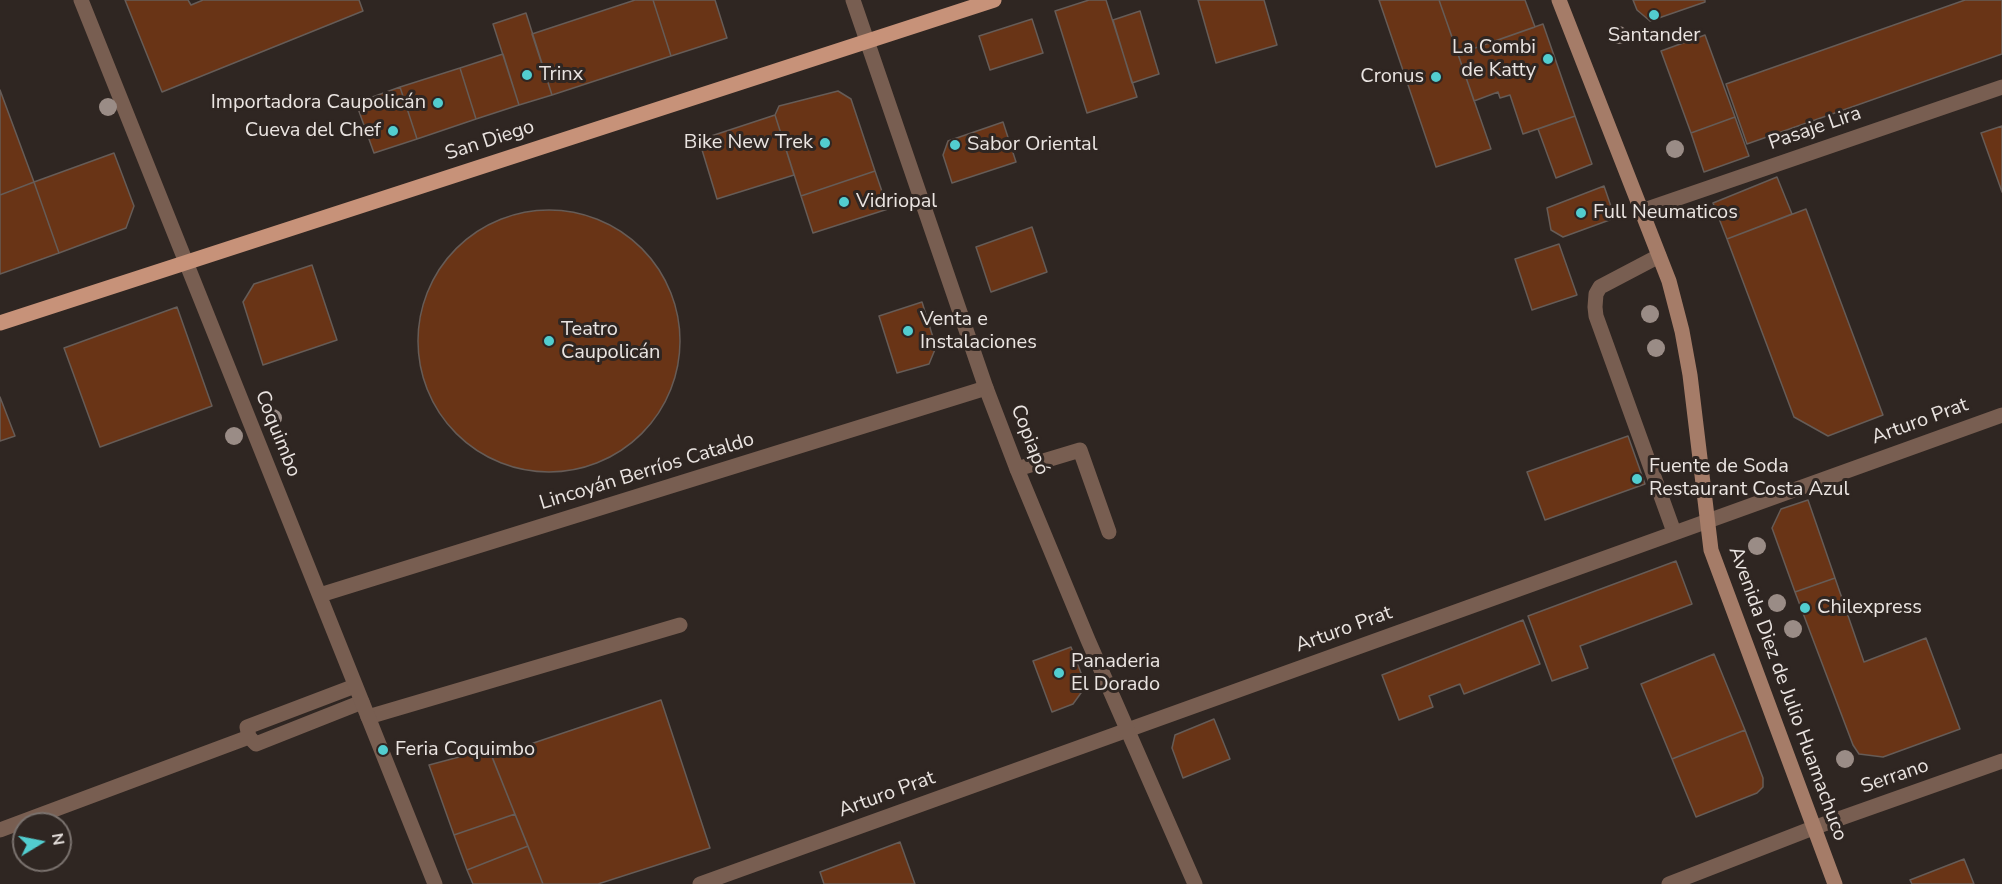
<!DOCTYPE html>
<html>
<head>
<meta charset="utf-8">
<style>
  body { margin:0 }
  #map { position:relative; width:2002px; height:884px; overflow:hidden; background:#2f2622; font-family:"Nunito Sans",sans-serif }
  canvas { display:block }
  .north { position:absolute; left:12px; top:812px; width:60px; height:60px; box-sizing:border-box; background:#2f2622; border:2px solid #7a726e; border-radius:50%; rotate:80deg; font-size:16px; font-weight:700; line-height:24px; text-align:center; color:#eae4e1 }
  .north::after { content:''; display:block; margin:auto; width:21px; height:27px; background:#52cdcf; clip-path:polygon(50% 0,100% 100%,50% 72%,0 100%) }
</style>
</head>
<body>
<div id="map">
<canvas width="2002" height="884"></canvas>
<div class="north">N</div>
</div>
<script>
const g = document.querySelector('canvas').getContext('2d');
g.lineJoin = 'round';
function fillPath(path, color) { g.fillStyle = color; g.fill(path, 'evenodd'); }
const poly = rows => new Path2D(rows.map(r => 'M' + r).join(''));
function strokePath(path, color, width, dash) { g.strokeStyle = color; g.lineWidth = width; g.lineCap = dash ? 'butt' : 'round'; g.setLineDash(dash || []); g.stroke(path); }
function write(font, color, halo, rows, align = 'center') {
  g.font = font + ' "Nunito Sans",sans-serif'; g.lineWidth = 6; g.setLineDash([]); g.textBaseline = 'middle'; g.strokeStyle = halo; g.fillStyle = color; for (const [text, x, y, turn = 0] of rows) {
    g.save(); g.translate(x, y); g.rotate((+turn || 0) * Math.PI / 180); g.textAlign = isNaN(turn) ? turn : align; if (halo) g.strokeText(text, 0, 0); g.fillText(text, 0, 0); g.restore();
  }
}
const building = poly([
  [125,0,188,0,191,5,203,0,359,0,363,11,162,92,125,0],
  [635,0,653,0,671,56,552,95,532,34,635,0],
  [653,0,715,0,727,38,671,56,653,0],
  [1089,0,1106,0,1137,97,1087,113,1055,11,1089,0],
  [1198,0,1264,0,1277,45,1216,63,1198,0],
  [1379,0,1439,0,1491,149,1436,167,1379,0],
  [1439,0,1525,0,1535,27,1458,54,1439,0],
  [1633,0,1705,0,1705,2,1650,21,1637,10,1633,0],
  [1965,0,2002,0,2002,54,1747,144,1726,84,1965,0],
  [1140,11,1159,74,1132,83,1113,20,1140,11],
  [526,13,552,95,519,105,493,24,526,13],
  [1032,19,1043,53,990,70,979,36,1032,19],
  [1543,24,1575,116,1523,134,1510,95,1500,98,1498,92,1474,101,1458,54,1543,24],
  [1705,35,1735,117,1691,133,1661,51,1705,35],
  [503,54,519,105,476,119,460,68,503,54],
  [460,68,476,119,417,139,400,87,460,68],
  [400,87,417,139,374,153,356,103,400,87],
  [0,90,34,182,0,195,0,90],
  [838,91,851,99,875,171,801,196,775,115,779,106,838,91],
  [775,115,794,175,717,199,699,140,775,115],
  [1575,116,1592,164,1556,178,1538,129,1575,116],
  [1735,117,1749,156,1704,172,1691,133,1735,117],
  [1003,122,1016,162,952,183,943,155,948,141,1003,122],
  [2002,126,2002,192,1981,133,2002,126],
  [114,153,134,206,126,228,59,253,34,182,114,153],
  [875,171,888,209,813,233,801,196,875,171],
  [1777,177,1792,214,1727,239,1713,203,1777,177],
  [34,182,59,253,0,274,0,195,34,182],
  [1604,186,1615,218,1563,237,1551,230,1547,208,1604,186],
  [1806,209,1883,415,1828,436,1794,417,1727,239,1806,209],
  '418 341a131 131 0 1 1 262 0a131 131 0 1 1-262 0Z',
  [1032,227,1047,272,991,292,976,247,1032,227],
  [1559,244,1577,295,1532,310,1515,259,1559,244],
  [312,265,337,340,263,365,243,302,254,284,312,265],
  [922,302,936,347,929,364,897,373,879,316,922,302],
  [177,307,212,406,100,447,64,348,177,307],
  [0,397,15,436,0,441,0,397],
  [1628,436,1645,484,1545,520,1527,472,1628,436],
  [1808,500,1835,578,1795,592,1772,528,1781,509,1808,500],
  [1676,561,1692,604,1580,646,1588,668,1552,681,1528,616,1676,561],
  [1835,578,1864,662,1926,638,1960,729,1883,757,1859,754,1853,745,1795,592,1835,578],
  [1523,620,1540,664,1464,694,1460,684,1429,696,1433,707,1399,720,1382,675,1523,620],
  [1071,647,1086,686,1073,704,1052,712,1033,661,1071,647],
  [1714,654,1745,730,1672,759,1641,684,1714,654],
  [661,700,710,848,598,884,543,884,492,757,661,700],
  [1214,719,1230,759,1183,778,1172,748,1175,735,1214,719],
  [1745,730,1763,778,1763,787,1757,793,1696,817,1672,759,1745,730],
  [489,749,515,814,454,835,429,765,489,749],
  [515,814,528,846,467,870,454,835,515,814],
  [900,842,915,884,824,884,820,872,900,842],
  [528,846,543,884,473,884,467,870,528,846],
  [1964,859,1974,884,1912,884,1910,880,1964,859]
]);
const service = poly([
  [1659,256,1600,287,1596,294,1595,307,1596,316,1674,532],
  [1017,469,1080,450,1109,532]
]);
const pedestrian = poly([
  [368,717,680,625],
  [249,737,256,744,362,702],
  [0,830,249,737,247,727,355,686]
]);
const minor = poly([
  [81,0,435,884],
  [1641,211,2002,87],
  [320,595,986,388],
  [700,884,2002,415],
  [1669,884,1813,828,2002,761]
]);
const tertiary = poly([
  [853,0,986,388,1017,469,1088,640,1195,884]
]);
const secondary = poly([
  [1559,0,1669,281,1682,331,1690,375,1711,550,1835,884]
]);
const primary = poly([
  [0,323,994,0]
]);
const trees = [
  [1619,35],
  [108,107],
  [1675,149],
  [1650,314],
  [1656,348],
  [273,418],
  [234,436],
  [1757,546],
  [1777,603],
  [1793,629],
  [1845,759]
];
const markers = [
  [1654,15,6,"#52cdcf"],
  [1548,59,6,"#52cdcf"],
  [527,75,6,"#52cdcf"],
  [1436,77,6,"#52cdcf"],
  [438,103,6,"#52cdcf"],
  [393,131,6,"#52cdcf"],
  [825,143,6,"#52cdcf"],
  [955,145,6,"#52cdcf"],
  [844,202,6,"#52cdcf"],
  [1581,213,6,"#52cdcf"],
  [908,331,6,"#52cdcf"],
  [549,341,6,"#52cdcf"],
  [1637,479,6,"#52cdcf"],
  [1805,608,6,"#52cdcf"],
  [1059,673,6,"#52cdcf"],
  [383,750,6,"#52cdcf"]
];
const poiNames = [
  ["Santander",1654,36,"center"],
  ["La Combi",1536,48,"right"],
  ["de Katty",1536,71,"right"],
  ["Trinx",539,75],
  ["Cronus",1424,77,"right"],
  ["Importadora Caupolicán",426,103,"right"],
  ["Cueva del Chef",381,131,"right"],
  ["Bike New Trek",813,143,"right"],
  ["Sabor Oriental",967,145],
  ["Vidriopal",856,202],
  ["Full Neumaticos",1593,213],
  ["Venta e",920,320],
  ["Instalaciones",920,343],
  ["Teatro",561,330],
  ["Caupolicán",561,353],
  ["Fuente de Soda",1649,467],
  ["Restaurant Costa Azul",1649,490],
  ["Chilexpress",1817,608],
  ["Panaderia",1071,662],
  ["El Dorado",1071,685],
  ["Feria Coquimbo",395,750]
];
const streetNames = [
  ["Pasaje Lira",1815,129,-19],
  ["San Diego",490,141,-18],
  ["Arturo Prat",1920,422,-20],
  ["Coquimbo",277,434,68],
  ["Copiapó",1029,440,69],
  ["Lincoyán Berríos Cataldo",647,472,-17],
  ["Arturo Prat",1344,630,-20],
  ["Avenida Diez de Julio Huamachuco",1787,694,70],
  ["Serrano",1895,777,-19],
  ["Arturo Prat",887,795,-20]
];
fillPath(building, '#693416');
strokePath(building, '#665c57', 1.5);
strokePath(service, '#785e51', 15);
strokePath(pedestrian, '#785e51', 15);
strokePath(minor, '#785e51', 15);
strokePath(tertiary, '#785e51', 15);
strokePath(secondary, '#a57c68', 15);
strokePath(primary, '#c79279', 15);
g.fillStyle = '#9a8c86';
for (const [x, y] of trees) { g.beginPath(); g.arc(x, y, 9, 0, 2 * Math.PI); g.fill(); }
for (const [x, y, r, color] of markers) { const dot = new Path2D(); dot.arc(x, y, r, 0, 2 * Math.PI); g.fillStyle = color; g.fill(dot); strokePath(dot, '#2f2622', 2); }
write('20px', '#eae4e1', '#2f2622', poiNames, 'left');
write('20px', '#eae4e1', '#2f2622', streetNames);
</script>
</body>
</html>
